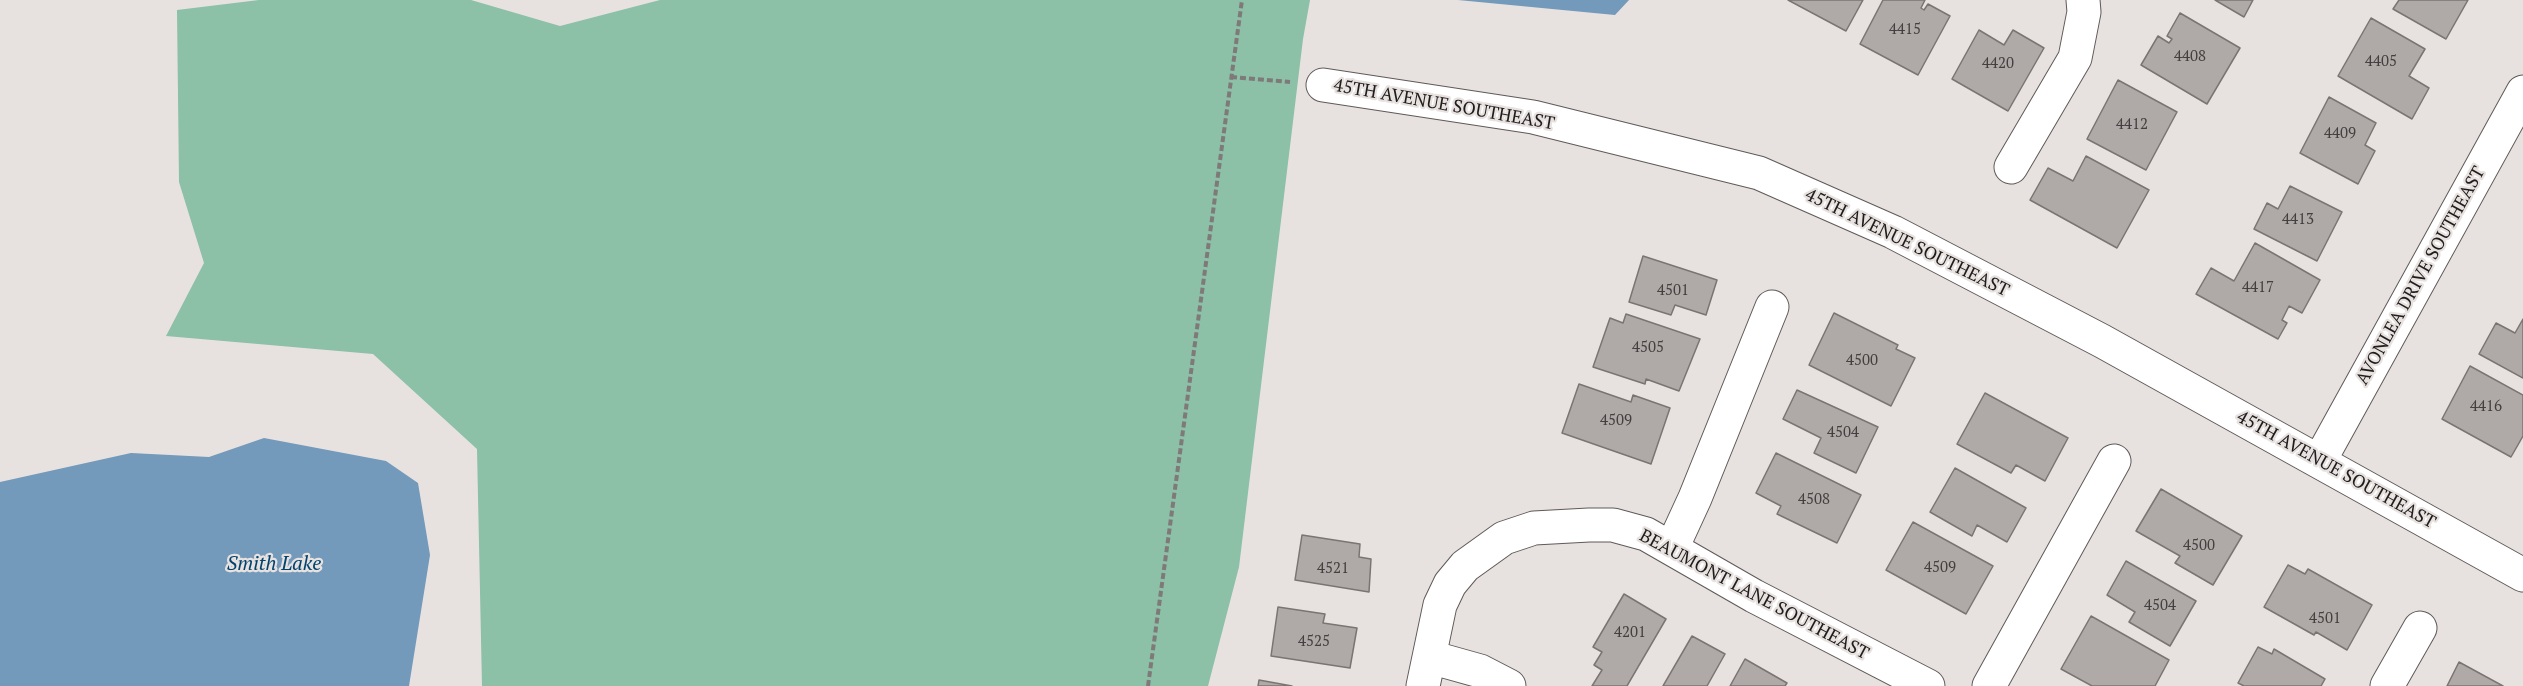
<!DOCTYPE html>
<html>
<head>
<meta charset="utf-8">
<style>
  body { margin:0 }
  canvas { display:block; background:#e7e1df }
</style>
</head>
<body>
<canvas width="2523" height="686"></canvas>
<script>
const g = document.querySelector('canvas').getContext('2d');
g.lineJoin = 'round';
function fillPath(path, color) { g.fillStyle = color; g.fill(path, 'evenodd'); }
const poly = rows => new Path2D(rows.map(r => 'M' + r).join(''));
function strokePath(path, color, width, dash) { g.strokeStyle = color; g.lineWidth = width; g.lineCap = dash ? 'butt' : 'round'; g.setLineDash(dash || []); g.stroke(path); }
function write(font, color, halo, rows, align = 'center') {
  g.font = font + ' "PT Serif",serif'; g.lineWidth = 4.5; g.setLineDash([]); g.textBaseline = 'middle'; g.strokeStyle = halo; g.fillStyle = color; for (const [text, x, y, turn = 0] of rows) {
    g.save(); g.translate(x, y); g.rotate((+turn || 0) * Math.PI / 180); g.textAlign = isNaN(turn) ? turn : align; if (halo) g.strokeText(text, 0, 0); g.fillText(text, 0, 0); g.restore();
  }
}
const forest = poly([
  [259,0,471,0,560,26,660,0,1310,0,1303,39,1239,567,1208,686,482,686,477,449,373,354,166,336,204,263,179,182,177,10]
]);
const water = poly([
  [1458,0,1629,0,1615,15],
  [264,438,386,461,418,483,430,555,409,686,0,686,0,482,131,453,209,457]
]);
const building = poly([
  [1788,0,1863,0,1846,31,1788,0],
  [1883,0,1925,0,1921,8,1924,10,1928,4,1950,16,1918,75,1860,44,1883,0],
  [2215,0,2253,0,2244,17,2215,0],
  [2399,0,2468,0,2446,39,2393,9,2399,0],
  [2180,13,2240,48,2207,104,2141,65,2158,36,2169,43,2172,39,2167,36,2180,13],
  [2371,18,2425,49,2409,76,2429,88,2412,119,2338,76,2371,18],
  [1979,30,2004,45,2013,30,2044,48,2008,111,1952,79,1979,30],
  [2118,80,2177,112,2146,170,2087,139,2118,80],
  [2329,97,2376,123,2365,145,2375,151,2358,184,2300,153,2329,97],
  [2086,156,2149,190,2117,248,2030,200,2048,168,2073,181,2086,156],
  [2290,186,2342,212,2317,261,2254,229,2267,203,2278,209,2290,186],
  [2255,243,2320,280,2302,313,2289,306,2282,320,2287,323,2278,339,2196,294,2211,268,2234,281,2255,243],
  [1643,256,1717,280,1706,315,1675,305,1671,315,1629,302,1643,256],
  [1834,313,1898,345,1896,349,1915,358,1891,406,1809,365,1834,313],
  [1626,314,1700,339,1679,391,1646,379,1645,384,1593,367,1610,318,1623,323,1626,314],
  [2523,319,2523,378,2479,354,2496,323,2515,333,2523,319],
  [2470,366,2523,395,2523,436,2511,457,2442,419,2470,366],
  [1579,384,1631,402,1633,395,1670,408,1651,464,1562,433,1579,384],
  [1797,390,1878,427,1856,473,1814,453,1821,438,1783,419,1797,390],
  [1985,393,2068,438,2045,481,2016,465,2011,473,1957,444,1985,393],
  [1776,453,1861,495,1837,543,1777,514,1781,506,1756,493,1776,453],
  [1955,468,2026,508,2007,542,1977,525,1972,536,1930,512,1955,468],
  [2161,489,2242,536,2213,585,2175,563,2180,556,2136,531,2161,489],
  [1913,522,1993,566,1966,614,1886,570,1913,522],
  [1302,535,1360,544,1359,557,1371,559,1369,592,1295,580,1302,535],
  [2126,561,2196,601,2170,646,2129,622,2135,612,2107,595,2126,561],
  [2288,565,2305,574,2308,569,2372,605,2347,650,2316,632,2314,635,2264,607,2288,565],
  [1624,594,1666,619,1627,686,1592,686,1602,670,1594,665,1602,652,1593,647,1624,594],
  [1278,607,1325,614,1323,623,1357,628,1350,668,1271,656,1278,607],
  [2091,616,2169,660,2155,686,2092,686,2061,669,2091,616],
  [1692,636,1725,654,1707,686,1663,686,1692,636],
  [2258,647,2272,654,2274,649,2325,679,2321,686,2244,686,2238,683,2258,647],
  [1745,659,1787,683,1785,686,1730,686,1745,659],
  [2459,662,2503,686,2447,686,2459,662],
  [1259,680,1292,686,1258,686,1259,680]
]);
const path = poly([
  [1231,77,1290,82],
  [1148,686,1242,0]
]);
const minor = poly([
  [1323,85,1533,117,1759,173,1893,232,2102,341,2523,575],
  [2011,167,2075,58,2084,12,2083,0],
  [2320,460,2523,92],
  [1672,548,1695,498,1772,307],
  [1430,657,1480,671,1509,686],
  [1423,686,1440,605,1450,584,1465,566,1504,538,1534,528,1589,525,1613,525,1646,534,1754,596,1928,686],
  [1989,686,2114,461],
  [2387,686,2420,628]
]);
const numberNames = [
  ["4415",1905,30],
  ["4408",2190,57],
  ["4405",2381,62],
  ["4420",1998,64],
  ["4412",2132,125],
  ["4409",2340,134],
  ["4413",2298,220],
  ["4417",2258,288],
  ["4501",1673,291],
  ["4505",1648,348],
  ["4500",1862,361],
  ["4416",2486,407],
  ["4509",1616,421],
  ["4504",1843,433],
  ["4508",1814,500],
  ["4500",2199,546],
  ["4509",1940,568],
  ["4521",1333,569],
  ["4504",2160,606],
  ["4501",2325,619],
  ["4201",1630,633],
  ["4525",1314,642]
];
const streetNames = [
  ["45TH AVENUE SOUTHEAST",1444,105,10],
  ["45TH AVENUE SOUTHEAST",1907,243,26],
  ["AVONLEA DRIVE SOUTHEAST",2421,276,-61],
  ["45TH AVENUE SOUTHEAST",2336,470,29],
  ["BEAUMONT LANE SOUTHEAST",1754,595,28]
];
const waterNames = [
  ["Smith Lake",274,564]
];
fillPath(forest, '#8cc0a7');
fillPath(water, '#7399bb');
fillPath(building, '#afa9a7');
strokePath(building, '#7a7573', 1.5);
strokePath(minor, '#5f5a58', 35);
strokePath(path, '#7f7a79', 4, [6, 3]);
strokePath(minor, '#fff', 33);
write('15px', '#433f3f', null, numberNames);
write('18px', '#1f1c1c', '#e7e1df', streetNames);
write('italic 20px', '#00436f', '#e7e1df', waterNames);
</script>
</body>
</html>
